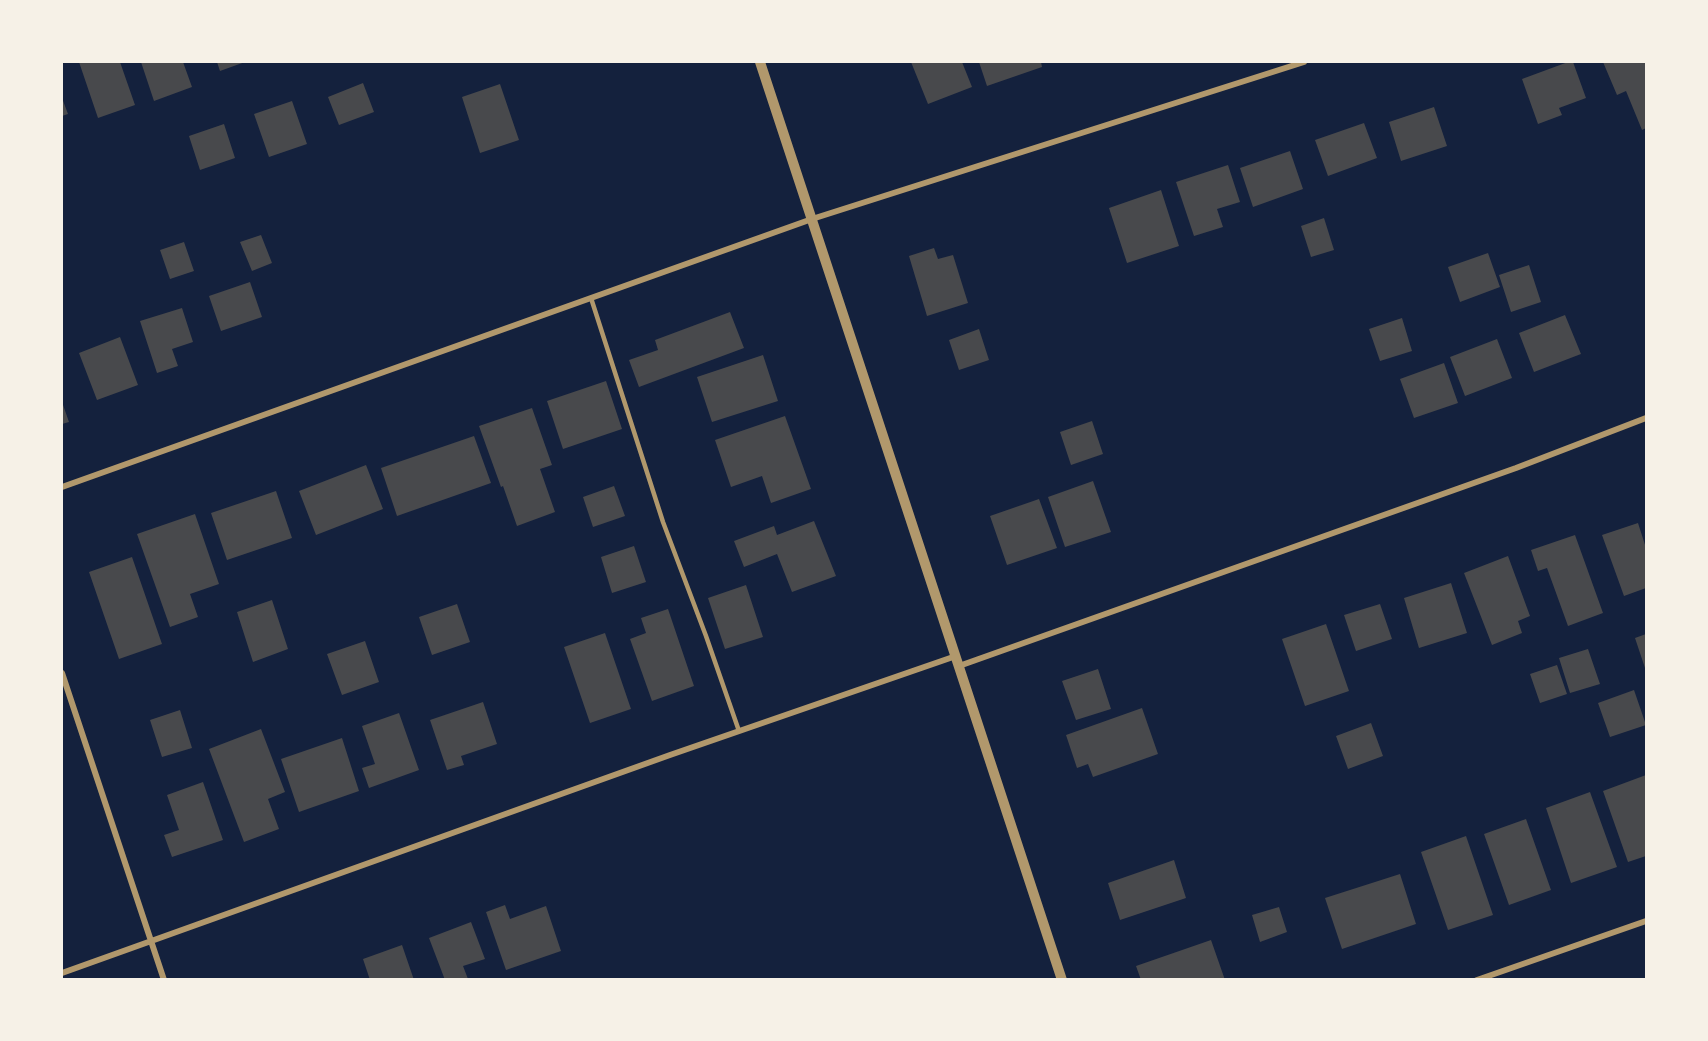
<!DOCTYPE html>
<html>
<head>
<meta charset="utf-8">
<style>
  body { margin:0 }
  #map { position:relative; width:1708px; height:1041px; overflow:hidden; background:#14213d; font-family:Ubuntu,sans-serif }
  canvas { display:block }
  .frame { position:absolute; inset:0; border:63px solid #f6f1e7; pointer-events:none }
</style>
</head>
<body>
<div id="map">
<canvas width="1708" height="1041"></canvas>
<div class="frame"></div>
</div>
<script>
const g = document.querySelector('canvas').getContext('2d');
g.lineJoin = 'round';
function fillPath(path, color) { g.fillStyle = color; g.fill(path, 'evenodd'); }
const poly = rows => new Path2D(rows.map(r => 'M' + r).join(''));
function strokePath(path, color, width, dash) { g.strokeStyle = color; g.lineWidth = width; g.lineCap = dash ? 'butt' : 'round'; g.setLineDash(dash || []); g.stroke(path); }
const building = poly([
  [79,62,120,62,135,105,98,118],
  [141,62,183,62,192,87,154,101],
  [217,62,245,62,220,71],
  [911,62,962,62,972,87,928,104],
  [979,62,1041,62,1042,67,987,86],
  [1568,62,1573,62,1586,98,1559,108,1562,115,1538,124,1522,79],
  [1603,62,1646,62,1646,128,1642,130,1626,91,1617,95],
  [363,83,374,112,339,125,328,97],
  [500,84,519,140,480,153,462,97],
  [62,98,68,114,62,116],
  [292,101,307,144,269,157,254,114],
  [1434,107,1447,146,1401,161,1389,122],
  [1364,123,1377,158,1328,176,1315,140],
  [224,124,235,158,200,170,189,136],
  [1290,151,1303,189,1253,207,1240,168],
  [1228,165,1240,202,1217,209,1223,227,1194,236,1176,182],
  [1161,190,1179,246,1127,263,1109,208],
  [1324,218,1334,250,1311,257,1301,226],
  [261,235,272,263,252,271,240,242],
  [184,242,194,271,170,279,160,250],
  [934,248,938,259,953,255,968,303,927,316,909,256],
  [1488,253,1500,287,1460,302,1448,267],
  [1529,265,1541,302,1511,312,1499,275],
  [250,282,262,317,221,331,209,296],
  [182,308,193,342,172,349,178,366,157,373,140,321],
  [730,312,744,348,639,387,629,360,658,350,655,340],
  [1565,315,1581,354,1534,372,1519,333],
  [1402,318,1412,351,1380,361,1369,329],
  [979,329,989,360,959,370,949,340],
  [120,337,138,385,97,400,79,353],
  [1497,339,1512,378,1465,396,1450,357],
  [763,355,778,401,712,422,697,377],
  [1444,363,1458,403,1414,418,1400,379],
  [606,381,622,429,563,449,547,401],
  [62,402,69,422,62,424],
  [532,408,552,465,540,469,555,512,517,526,503,486,501,487,479,426],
  [785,416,811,489,771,503,762,476,731,487,715,440],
  [1092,421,1103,454,1071,465,1060,432],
  [474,436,491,483,397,516,381,468],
  [366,465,383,509,316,535,299,491],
  [1093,481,1111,532,1065,547,1048,497],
  [614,486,625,516,593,527,583,497],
  [276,491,292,538,227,560,211,513],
  [1039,499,1057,548,1007,565,990,516],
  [195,514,219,584,190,594,198,617,170,627,137,534],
  [814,521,836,576,792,592,777,554,744,567,734,541,774,526,777,535],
  [1638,523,1646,548,1646,588,1624,596,1602,535],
  [1575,535,1603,613,1568,626,1547,568,1538,571,1531,550],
  [634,546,646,582,612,593,601,557],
  [1508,556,1530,616,1518,621,1522,633,1492,645,1464,573],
  [132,557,162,644,119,659,89,572],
  [1451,583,1467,633,1419,648,1404,598],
  [746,585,763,637,725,649,708,598],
  [272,600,288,649,253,662,237,612],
  [457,604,470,642,432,655,419,617],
  [1380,604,1392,639,1356,651,1344,615],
  [668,609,694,686,652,701,630,639,646,633,641,618],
  [1326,624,1349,691,1305,706,1282,639],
  [605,633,631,709,590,723,564,647],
  [1646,634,1646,671,1635,638],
  [365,641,379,682,342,695,327,654],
  [1588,649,1600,684,1570,693,1559,658],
  [1557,665,1567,694,1540,703,1530,674],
  [1098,669,1111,709,1076,720,1062,681],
  [1634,690,1646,725,1610,737,1598,703],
  [483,702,497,744,461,756,464,765,447,770,430,720],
  [1142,708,1158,754,1093,777,1088,764,1077,768,1066,735],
  [180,710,192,748,162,757,150,720],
  [399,713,419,770,369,788,362,768,375,764,362,726],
  [1371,723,1383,756,1348,769,1336,736],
  [261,729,285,792,268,799,279,829,244,842,209,749],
  [342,738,359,791,299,812,281,759],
  [1646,775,1646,856,1628,862,1603,791],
  [203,782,223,840,172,857,164,835,179,830,167,795],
  [1590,792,1617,867,1571,883,1546,808],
  [1526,819,1551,890,1509,905,1484,834],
  [1466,836,1493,915,1448,930,1421,852],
  [1174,860,1186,898,1120,920,1108,883],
  [1400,874,1416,924,1342,949,1325,898],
  [505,905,510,919,546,906,561,951,506,970,486,912],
  [1279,907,1287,932,1260,942,1252,915],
  [471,922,485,959,463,966,468,979,445,980,429,938],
  [1211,940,1225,980,1141,980,1136,966],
  [402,945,414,980,370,980,363,959]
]);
const service = poly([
  [591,298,663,522,706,636,739,731]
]);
const minor = poly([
  [62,487,812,219,1304,62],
  [959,666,1516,468,1646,418],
  [62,673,164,980],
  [62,973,670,755,956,656],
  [1477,980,1646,921]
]);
const tertiary = poly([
  [760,62,1062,980]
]);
fillPath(building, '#48494c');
strokePath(service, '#b1986c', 4.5);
strokePath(minor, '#b1986c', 6);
strokePath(tertiary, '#b1986c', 10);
</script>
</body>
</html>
